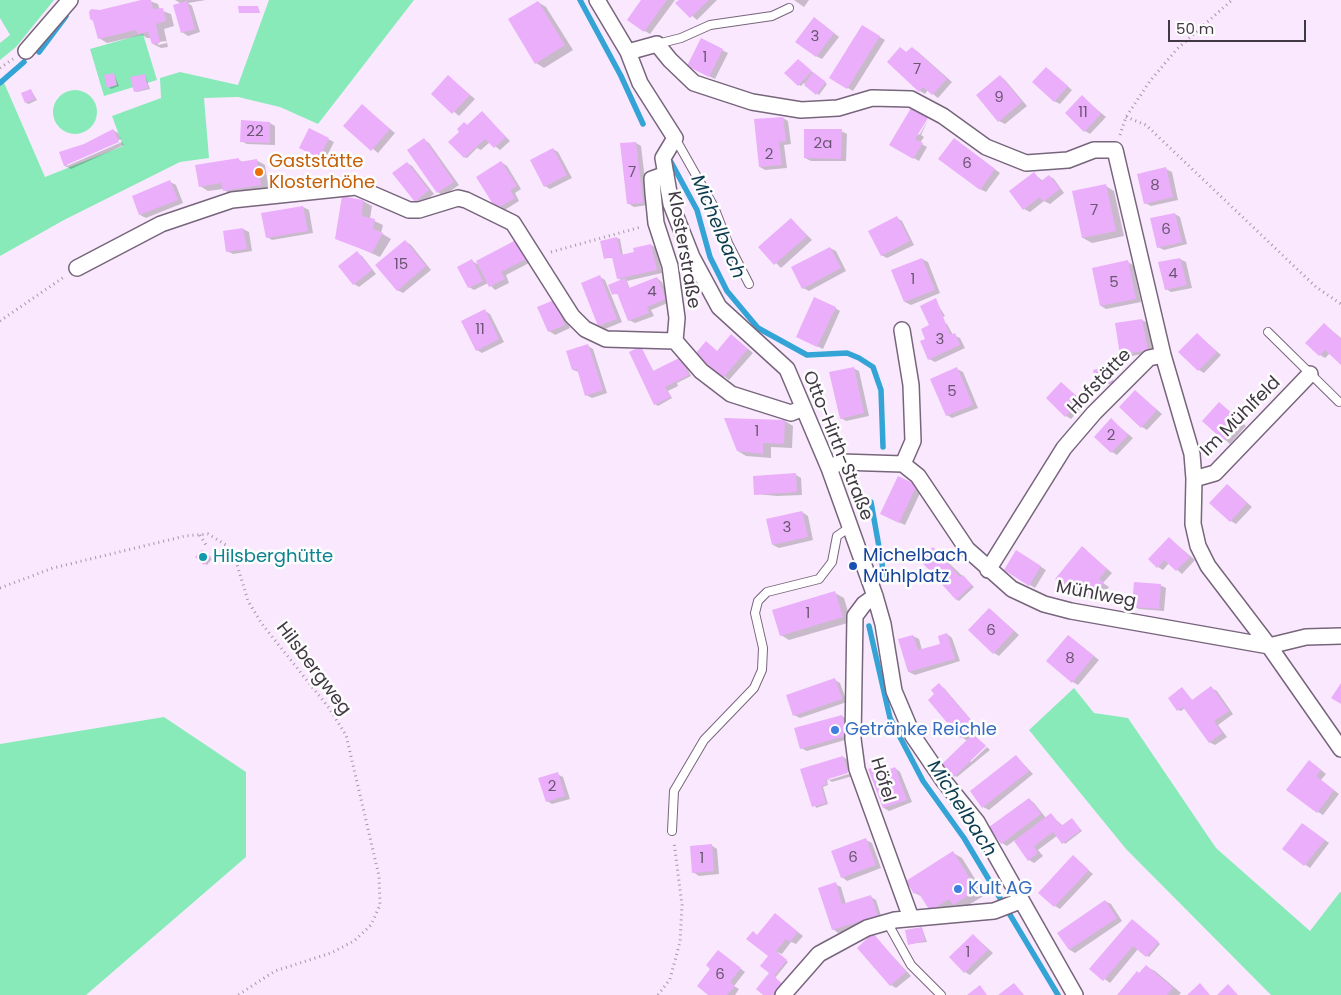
<!DOCTYPE html>
<html>
<head>
<meta charset="utf-8">
<style>
  body { margin:0 }
  #map { position:relative; width:1341px; height:995px; overflow:hidden; background:#fae9fe; font-family:Poppins,sans-serif }
  canvas { display:block }
  .scale { position:absolute; left:1168px; top:20px; width:138px; height:22px; box-sizing:border-box; border:2px solid #403842; border-top:0; padding-left:6px; font-size:15px; line-height:18px; white-space:nowrap; color:#403842; -webkit-text-stroke:4px #fdfdfd; paint-order:stroke }
</style>
</head>
<body>
<div id="map">
<canvas width="1341" height="995"></canvas>
<div class="scale">50 m</div>
</div>
<script>
const g = document.querySelector('canvas').getContext('2d');
g.lineJoin = 'round';
function fillPath(path, color) { g.fillStyle = color; g.fill(path, 'evenodd'); }
const poly = rows => new Path2D(rows.map(r => 'M' + r).join(''));
function strokePath(path, color, width, dash) { g.strokeStyle = color; g.lineWidth = width; g.lineCap = dash ? 'butt' : 'round'; g.setLineDash(dash || []); g.stroke(path); }
function write(font, color, halo, rows, align = 'center') {
  g.font = font + ' Poppins,sans-serif'; g.lineWidth = 5; g.setLineDash([]); g.textBaseline = 'middle'; g.strokeStyle = halo; g.fillStyle = color; for (const [text, x, y, turn = 0] of rows) {
    g.save(); g.translate(x, y); g.rotate((+turn || 0) * Math.PI / 180); g.textAlign = isNaN(turn) ? turn : align; if (halo) g.strokeText(text, 0, 0); g.fillText(text, 0, 0); g.restore();
  }
}
const green = poly([
  [0,0,54,0,16,47,0,60,0,43,10,35,0,18],
  [269,0,414,0,318,124,280,107,238,97,204,98,209,158,180,162,64,220,0,256,0,79,2,78,45,177,123,146,112,116,161,98,160,78,180,72,238,85],
  [143,34,157,80,104,96,90,49],
  '53 112a22 22 0 1 1 44 0a22 22 0 1 1-44 0Z',
  [1074,688,1094,713,1128,718,1216,848,1310,931,1340,892,1341,893,1341,995,1271,995,1126,849,1029,730],
  [164,717,246,772,246,857,86,995,0,995,0,744]
]);
const shadow = poly([
  [147,0,158,4,160,10,171,14,174,26,164,29,168,47,161,48,153,44,151,38,147,38,142,35,107,43,99,38,101,11],
  [166,41,167,43,158,45,158,42],
  [175,0,206,0,188,3,192,6,200,32,188,36,182,32,182,4],
  [643,0,675,0,650,34,645,31],
  [680,0,717,0,697,20,677,3],
  [794,0,809,0,804,7],
  [538,2,546,7,573,50,544,68,536,63],
  [258,7,260,13,240,13],
  [820,22,839,37,822,59,816,56],
  [863,27,885,40,853,91,831,78],
  [702,40,728,53,715,79,694,69],
  [900,48,907,53,912,48,917,51,952,82,938,98,928,90,925,94,920,91],
  [800,62,827,84,819,95,804,83,801,86,799,85],
  [1046,68,1072,90,1060,104,1054,101],
  [114,74,119,86,111,89,109,87],
  [145,75,150,89,137,92,135,91],
  [1000,76,1005,80,1027,106,1005,124,999,121],
  [449,77,475,99,459,116,433,94],
  [31,90,37,100,29,104,26,103],
  [1082,97,1106,117,1090,134,1085,131],
  [362,106,395,133,378,153,345,126],
  [482,113,510,141,500,150,490,142,481,150,477,148,467,158,464,157,465,123,468,126],
  [783,118,788,121,791,144,784,145,787,168,765,170,760,167],
  [928,120,921,135,924,137,920,143,927,147,919,161,891,145,920,134],
  [270,123,275,126,275,145,247,144,241,141],
  [113,130,118,133,121,139,67,164,67,166,122,142,124,145,71,169,65,166,61,153,84,145],
  [310,130,334,142,325,160,306,151],
  [841,131,847,134,846,161,811,161,805,158],
  [424,140,429,143,459,185,443,196,438,192,408,150],
  [636,143,641,146,648,205,634,207,629,204],
  [959,143,1000,173,986,192,980,189],
  [553,149,558,152,572,178,550,189,545,186],
  [239,160,243,162,256,160,265,165,269,190,232,195,223,189,208,191,200,186],
  [501,162,507,166,521,189,515,193,519,201,503,211,497,208],
  [407,163,412,166,434,194,421,204,415,201],
  [1166,169,1172,172,1178,200,1151,206,1145,203],
  [1034,174,1043,181,1049,176,1054,179,1064,193,1050,204,1044,201,1030,212,1024,209],
  [170,182,176,185,183,203,146,218,140,215],
  [1106,186,1114,191,1124,236,1092,243,1083,238],
  [343,197,363,201,372,206,370,219,383,225,381,233,391,239,380,257,337,238],
  [303,207,309,210,313,233,272,240,267,237,262,214],
  [1175,214,1180,217,1187,244,1164,250,1158,247],
  [897,218,902,221,914,245,887,258,881,255],
  [791,219,812,240,781,268,760,247],
  [243,229,249,232,252,251,233,254,227,251],
  [617,238,620,239,623,255,636,253,651,245,656,248,662,273,627,281,630,289,657,278,662,282,670,302,651,310,654,316,635,323,629,320,619,294,613,294,622,281,618,278,614,258,605,258,601,242],
  [405,241,411,245,431,270,403,293,397,290],
  [516,242,531,262,506,275,509,283,495,290,488,283,474,290,469,287,472,261,479,265],
  [830,248,836,251,846,271,809,291,803,288],
  [357,253,362,256,376,274,359,287,354,284],
  [922,259,928,262,940,293,911,305,905,302,893,271],
  [1180,259,1186,262,1192,288,1171,292,1166,289],
  [1128,262,1133,265,1141,302,1106,309,1101,306],
  [600,277,605,280,622,322,605,329,599,325],
  [935,300,945,316,929,324],
  [559,305,570,328,555,335,549,331,539,308],
  [835,308,840,311,823,349,803,340],
  [485,311,490,314,504,342,482,353,477,350],
  [946,319,942,321,947,324,953,335,960,338,965,348,935,362,929,359,927,339,923,329],
  [1142,320,1148,323,1153,352,1127,357,1121,354,1116,324],
  [1324,324,1341,338,1341,363,1330,353,1325,358,1320,355],
  [1197,334,1221,355,1204,373,1199,370],
  [736,339,753,353,729,380,697,354,718,352],
  [588,346,593,349,607,393,592,398,586,395,579,372,573,370],
  [641,348,654,372,683,360,691,376,677,383,678,386,668,391,672,398,658,406,655,404],
  [1109,367,1114,383,1100,386,1098,385],
  [853,368,859,371,869,416,846,421,841,418],
  [957,369,963,372,978,408,952,418,947,415],
  [1061,383,1085,404,1071,419,1066,416],
  [1135,391,1162,414,1147,430,1142,427],
  [1220,404,1246,426,1230,444,1204,421],
  [1111,420,1133,438,1117,455,1112,452],
  [785,421,793,426,792,448,771,447,771,458,746,456,738,451],
  [796,475,801,478,802,495,777,496,756,494],
  [898,478,922,489,905,525,887,517],
  [1228,485,1252,507,1236,524,1231,521],
  [802,512,808,516,813,540,779,548,773,545],
  [1169,538,1195,560,1182,574,1169,563,1163,570,1158,567],
  [1082,547,1112,573,1103,583,1109,587,1096,602,1080,590,1077,594,1072,591,1057,578],
  [933,548,974,587,959,601,956,599],
  [204,552,212,559,207,565,205,564],
  [1017,552,1046,570,1035,588,1005,570],
  [1160,585,1166,588,1164,611,1139,609,1133,606],
  [835,593,844,598,851,622,789,640,781,635],
  [990,609,1019,635,999,656,994,653],
  [947,634,952,638,960,661,915,675,909,672,913,636,919,639,922,650,942,645],
  [1069,636,1099,660,1078,685,1073,682],
  [835,680,840,683,847,702,800,718,794,715],
  [939,685,944,688,979,729,973,735,985,745,969,760,971,762,987,747,990,750,957,777,955,776,968,741,961,737,936,694],
  [1211,688,1217,691,1233,714,1218,725,1227,737,1215,745,1209,742,1185,708,1181,711,1178,710,1183,689,1193,701],
  [842,716,847,720,852,738,807,751,801,748],
  [1016,756,1033,774,989,810,983,807],
  [843,757,848,760,851,770,829,778,829,780,852,773,853,776,832,782,827,779,828,785,823,787,828,804,816,808,802,770],
  [1315,765,1326,774,1321,780,1339,794,1323,815,1318,812],
  [880,766,886,772,895,768,900,772,912,802,889,811,884,808],
  [557,774,563,777,570,799,552,804,547,801],
  [1029,799,1034,803,1046,818,1051,815,1063,826,1072,820,1082,831,1065,844,1058,835,1038,850,1043,856,1034,863,1029,860,1015,840,1007,846,1002,843],
  [1303,824,1329,843,1310,868,1284,849],
  [866,840,872,843,881,868,847,881,842,877],
  [711,845,717,849,719,874,699,876,693,872],
  [953,853,962,858,985,895,962,909,955,905,940,915,931,910,924,898,915,893],
  [1073,857,1093,874,1060,909,1055,906],
  [835,884,841,887,846,904,871,897,876,900,882,919,838,933,833,929],
  [1105,901,1111,904,1122,921,1075,953,1070,950,1058,933],
  [780,918,803,936,796,944,791,942,782,954,774,951,788,962,775,978,788,988,783,995,765,995,771,973,770,955,758,936],
  [1132,920,1160,944,1149,957,1138,949,1110,983,1091,969],
  [922,928,927,942,909,944],
  [973,935,993,953,970,975,965,972],
  [886,949,911,976,896,988,891,985],
  [723,955,745,972,734,986,739,989,735,995,710,995],
  [1147,967,1155,971,1181,993,1179,995,1119,995]
]);
const stream = poly([
  [580,0,621,76,643,124],
  [39,52,66,16],
  [0,83,24,62],
  [671,162,697,210,710,257,727,291,758,328,807,355,847,353,859,358,873,367,881,390,883,447],
  [871,502,884,575],
  [869,626,890,718,923,781,964,838,1058,995]
]);
const building = poly([
  [141,0,151,0,153,9,163,8,166,21,156,24,160,43,152,44,148,32,138,34,136,30,98,39,93,21,90,19,89,12,91,9,100,10],
  [641,0,667,0,644,32,627,20],
  [679,0,709,0,690,18,675,3],
  [187,1,195,29,181,33,173,5],
  [538,1,565,45,535,64,508,19],
  [238,6,258,6,259,13,239,13],
  [814,17,834,33,816,57,795,42],
  [862,25,880,36,847,89,829,78],
  [701,38,723,49,709,77,687,66],
  [900,47,906,52,912,47,947,79,932,95,923,87,919,92,887,62],
  [798,59,812,71,798,86,784,73],
  [1046,67,1068,86,1054,102,1032,82],
  [813,72,826,82,816,95,804,85],
  [114,73,117,85,107,88,104,75],
  [145,74,148,88,134,92,130,77],
  [448,75,470,95,452,114,431,94],
  [1000,75,1022,102,998,122,976,95],
  [31,89,35,99,25,103,21,93],
  [1082,95,1101,114,1084,132,1065,113],
  [362,104,390,129,371,151,343,126],
  [911,108,928,118,915,139,923,143,913,159,889,145],
  [482,111,506,137,494,148,485,139,464,158,448,142,459,132,457,129,464,122,467,125],
  [783,117,786,141,779,142,782,165,759,167,754,119],
  [241,120,270,122,270,143,240,142],
  [309,128,329,138,319,158,299,148],
  [113,129,119,142,64,166,59,152,84,144],
  [804,129,842,129,841,159,804,158],
  [424,138,454,182,437,193,407,150],
  [954,138,995,169,980,190,938,159],
  [636,142,643,203,627,204,620,143],
  [553,148,567,175,544,187,530,160],
  [239,158,239,162,257,159,261,185,223,191,221,183,199,187,195,165],
  [501,161,517,186,510,190,515,198,496,209,476,177],
  [407,162,429,190,415,202,392,173],
  [1166,167,1173,197,1144,204,1137,174],
  [1034,172,1041,181,1049,175,1060,189,1043,202,1040,197,1023,210,1009,191],
  [170,180,178,200,139,215,132,196],
  [1106,184,1116,231,1082,238,1072,191],
  [342,196,363,200,362,216,375,219,373,229,383,233,372,253,335,239],
  [303,206,308,231,266,238,261,213],
  [1175,213,1182,242,1157,248,1150,218],
  [897,216,910,241,881,256,868,231],
  [791,218,807,236,774,265,758,247],
  [243,228,247,249,226,252,223,231],
  [617,237,621,255,634,252,633,248,651,244,657,270,617,279,612,257,604,259,600,241],
  [405,240,426,266,397,291,375,265],
  [516,240,526,259,501,272,505,279,489,287,476,261],
  [830,247,841,268,802,289,791,267],
  [357,251,372,270,353,285,338,266],
  [922,258,935,290,904,302,891,270],
  [1180,258,1187,285,1165,290,1158,262],
  [472,259,483,281,468,288,457,267],
  [1128,260,1136,299,1100,306,1092,268],
  [600,275,617,319,598,326,581,283],
  [657,277,666,299,647,307,649,313,628,321,617,293,612,295,608,285,625,278,629,288],
  [814,297,836,307,817,347,796,337],
  [936,298,950,335,955,333,960,345,928,360,920,341,925,339,921,329,929,325,920,306],
  [554,300,565,325,548,332,537,307],
  [485,309,499,339,476,351,461,321],
  [1142,319,1148,350,1120,355,1115,323],
  [1324,323,1341,339,1341,365,1325,350,1319,356,1305,343],
  [1197,333,1217,352,1198,371,1178,352],
  [731,334,748,349,723,378,695,354,706,341,717,351],
  [588,344,603,390,585,396,577,369,572,370,566,351],
  [641,346,653,371,681,357,689,375,665,387,671,397,654,405,629,352],
  [1109,366,1113,382,1097,386,1093,370],
  [854,367,864,413,840,419,829,372],
  [957,367,973,405,946,416,930,379],
  [1061,382,1081,400,1065,417,1046,398],
  [1135,390,1157,410,1141,428,1119,407],
  [1219,402,1242,422,1224,441,1202,421],
  [724,418,785,420,784,444,763,443,763,454,737,451],
  [1111,418,1128,435,1111,453,1094,437],
  [796,473,797,492,754,495,753,476],
  [898,476,917,485,899,523,880,514],
  [1227,484,1247,503,1230,522,1209,503],
  [802,511,808,537,772,545,766,519],
  [1169,537,1190,557,1176,571,1164,560,1157,568,1148,559],
  [1082,546,1107,569,1099,579,1104,583,1090,600,1075,588,1071,592,1055,579],
  [933,547,960,577,963,575,972,585,956,600,919,559],
  [202,550,211,557,204,565,195,557],
  [1016,550,1041,566,1029,586,1004,570],
  [1134,582,1161,584,1159,609,1132,607],
  [835,591,843,617,780,636,772,610],
  [989,608,1014,631,993,654,968,630],
  [947,633,955,659,908,672,898,639,913,635,918,650,940,644,938,636],
  [1068,635,1094,656,1072,683,1046,661],
  [835,678,842,699,793,716,786,695],
  [939,683,975,725,960,738,928,700,934,694,931,690],
  [1341,683,1341,704,1331,698],
  [1211,686,1229,711,1214,721,1222,733,1209,743,1183,707,1177,711,1168,698,1182,687,1192,700],
  [842,715,848,735,800,749,794,728],
  [973,734,986,746,954,777,942,764],
  [1016,755,1029,771,982,808,970,791],
  [843,756,848,773,825,780,827,784,821,786,826,803,812,807,800,769],
  [1309,760,1321,770,1316,776,1334,790,1317,813,1286,790],
  [880,765,883,772,895,767,907,800,883,808,868,769],
  [558,772,565,796,546,802,538,778],
  [1029,798,1041,814,1001,844,989,827],
  [1051,813,1061,826,1072,818,1081,830,1062,844,1053,832,1034,846,1038,853,1028,861,1014,841],
  [1302,823,1325,840,1304,866,1282,849],
  [866,838,876,865,841,878,831,851],
  [712,844,714,871,692,873,690,846],
  [953,851,977,890,953,905,949,899,930,911,918,892,914,894,906,881],
  [1073,855,1089,870,1054,907,1038,893],
  [836,882,842,904,871,895,878,916,832,930,818,888],
  [1105,900,1117,918,1069,950,1057,933],
  [775,913,798,932,790,942,786,939,776,951,787,960,774,976,783,985,775,995,763,995,756,989,769,973,760,966,768,956,746,939,753,931,757,935],
  [1132,919,1159,942,1146,957,1133,946,1103,981,1089,969],
  [922,927,925,941,908,945,905,930],
  [873,933,906,972,890,986,857,948],
  [973,934,988,950,964,973,949,957],
  [718,950,741,968,730,982,735,986,727,995,708,995,697,986,710,969,706,965],
  [1146,965,1173,988,1167,995,1117,995,1137,971,1139,973],
  [1014,983,1024,995,998,995],
  [1200,983,1210,995,1187,995],
  [1228,984,1238,995,1217,995],
  [980,985,987,995,967,995]
]);
const path = poly([
  [0,68,13,59],
  [1126,117,1146,125,1316,287,1341,304],
  [1120,135,1126,117,1150,81,1177,49,1232,0],
  [551,252,641,227],
  [0,321,64,277],
  [200,535,206,545],
  [0,588,53,568,185,536,208,534,226,545,236,561,248,601,262,624,329,708,346,735,379,876,380,905,371,925,354,941,331,953,275,971,238,995],
  [658,995,670,979,680,942,682,905,674,842]
]);
const service = poly([
  [657,44,681,38,710,25,772,16,789,8],
  [675,138,714,207,728,243,749,284],
  [1268,332,1339,402],
  [672,831,674,791,704,740,754,688,762,670,763,648,755,613,758,601,767,592,819,579,832,562,837,536,850,527],
  [887,922,911,965,941,995]
]);
const minor = poly([
  [597,0,628,52,640,83,675,138,663,158,671,204,692,257,719,307,787,369,829,468,875,596,883,624,894,691,913,736,943,780,977,822,1075,995],
  [26,51,70,0],
  [628,52,657,44,670,60,694,83,752,102,801,110,838,108,872,98,911,99,943,116,986,147,1026,163,1068,160,1094,150,1115,150,1163,355,1192,454,1194,479,1215,473,1310,374],
  [666,174,652,179,653,193,656,223,670,266,677,318,675,341],
  [77,268,161,224,232,200,356,187,409,210,419,210,458,198,466,200,513,223,572,316,585,329,606,339,675,341,701,371,731,394,791,413,803,408],
  [902,330,911,385,913,441,903,464],
  [829,468,841,462,903,464,918,476,967,549,1012,589,1044,604,1071,611,1269,646,1306,637,1341,636],
  [1194,479,1193,524,1198,546,1208,566,1269,646,1341,749],
  [988,570,1064,448,1094,413,1149,358,1163,355],
  [875,596,864,604,855,616,853,739,857,769,911,918],
  [783,995,819,954,867,928,895,920,994,911,1020,901]
]);
const markers = [
  [259,172,5,"#e8710a"],
  [203,557,5,"#0f9aa8"],
  [853,566,5,"#1a4fb4"],
  [835,730,5,"#3f7fe0"],
  [958,889,5,"#3f7fe0"]
];
const numberNames = [
  ["3",815,37],
  ["1",705,58],
  ["7",917,70],
  ["9",999,98],
  ["11",1083,113],
  ["22",255,132],
  ["2a",823,144],
  ["2",769,155],
  ["6",967,164],
  ["7",632,173],
  ["8",1155,186],
  ["7",1094,211],
  ["6",1166,230],
  ["15",401,265],
  ["4",1173,274],
  ["1",913,280],
  ["5",1114,283],
  ["4",652,292],
  ["11",480,330],
  ["3",940,340],
  ["5",952,392],
  ["1",757,432],
  ["2",1111,436],
  ["3",787,528],
  ["1",808,614],
  ["6",991,631],
  ["8",1070,659],
  ["2",552,787],
  ["6",853,858],
  ["1",702,859],
  ["1",968,953],
  ["6",720,975]
];
const foodNames = [
  ["Gaststätte",269,162],
  ["Klosterhöhe",269,183]
];
const streetNames = [
  ["Klosterstraße",683,250,80],
  ["Hofstätte",1100,382,-46],
  ["Im Mühlfeld",1241,417,-45],
  ["Otto-Hirth-Straße",837,446,68],
  ["Mühlweg",1096,595,11],
  ["Hilsbergweg",313,669,53],
  ["Höfel",882,780,73]
];
const transitNames = [
  ["Michelbach",863,556],
  ["Mühlplatz",863,577]
];
const cultureNames = [
  ["Hilsberghütte",213,557]
];
const shopNames = [
  ["Getränke Reichle",845,730],
  ["Kult AG",968,889]
];
const waterNames = [
  ["Michelbach",717,227,67],
  ["Michelbach",961,809,57]
];
fillPath(green, '#88eab9');
fillPath(shadow, '#0003');
strokePath(stream, '#33a4d5', 5.5);
fillPath(building, '#eaaefa');
strokePath(service, '#77657c', 10);
strokePath(minor, '#77657c', 18);
strokePath(path, '#a396a6', 3, [1, 4]);
strokePath(service, '#fff', 8);
strokePath(minor, '#fff', 15);
for (const [x, y, r, color] of markers) { const dot = new Path2D(); dot.arc(x, y, r, 0, 2 * Math.PI); g.fillStyle = color; g.fill(dot); strokePath(dot, '#fdfdfd', 2); }
write('15px', '#6a5670', null, numberNames);
write('18px', '#c56008', '#fdfdfd', foodNames, 'left');
write('18px', '#403842', '#fdfdfd', streetNames);
write('18px', '#164399', '#fdfdfd', transitNames, 'left');
write('18px', '#0d838f', '#fdfdfd', cultureNames, 'left');
write('18px', '#366cbe', '#fdfdfd', shopNames, 'left');
write('italic 19px', '#0b3b4f', '#fdfdfd', waterNames);
</script>
</body>
</html>
